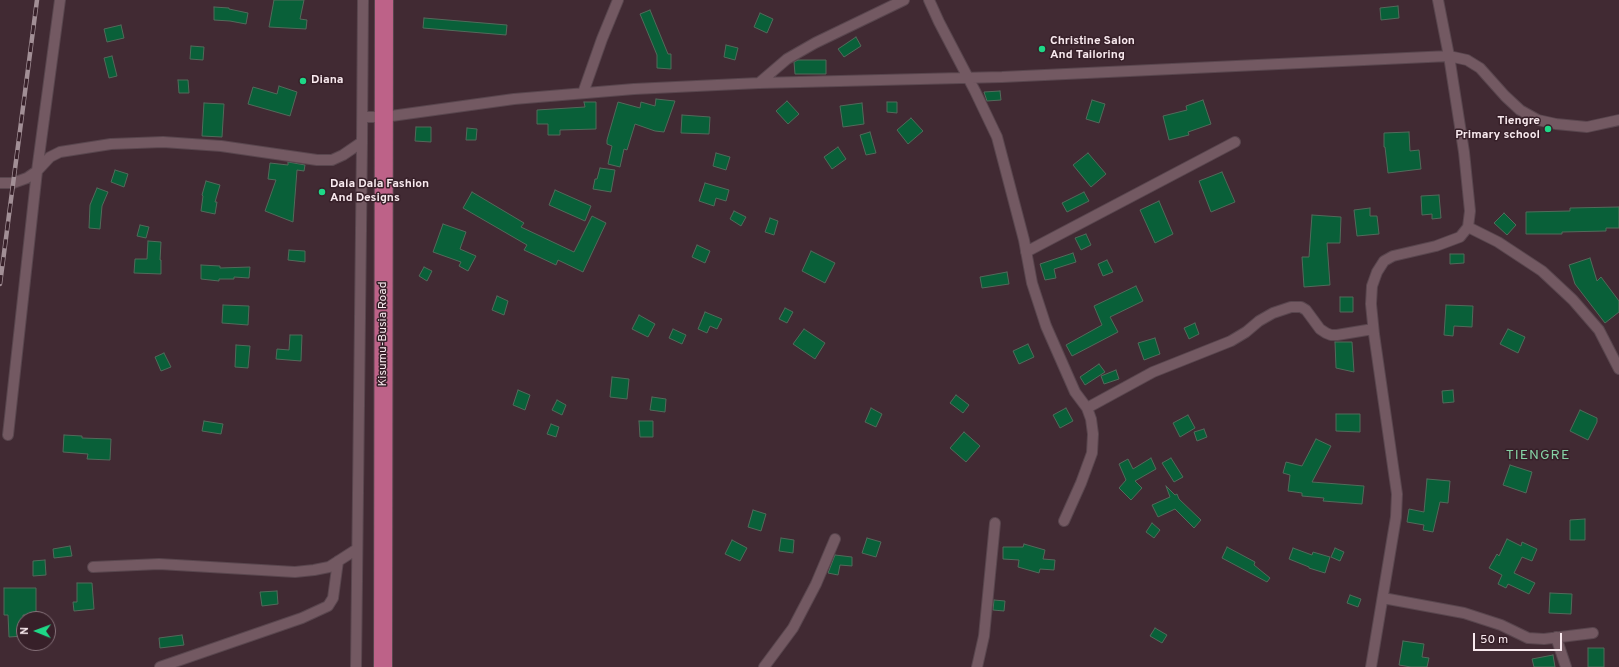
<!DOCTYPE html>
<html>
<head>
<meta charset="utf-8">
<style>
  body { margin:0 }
  #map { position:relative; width:1619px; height:667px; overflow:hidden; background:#412a33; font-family:Overpass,sans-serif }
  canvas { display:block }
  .north { position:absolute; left:16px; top:611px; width:40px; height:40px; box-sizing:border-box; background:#372029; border:1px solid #847078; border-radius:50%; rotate:271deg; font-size:11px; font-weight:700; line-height:16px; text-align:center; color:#f8e9ee }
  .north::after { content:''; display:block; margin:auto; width:14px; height:18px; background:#1ed887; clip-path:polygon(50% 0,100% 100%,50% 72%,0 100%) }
  .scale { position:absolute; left:1473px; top:633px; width:89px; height:18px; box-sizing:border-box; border:2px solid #f8e9ee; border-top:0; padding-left:5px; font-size:12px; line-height:14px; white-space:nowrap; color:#f8e9ee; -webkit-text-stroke:3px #372029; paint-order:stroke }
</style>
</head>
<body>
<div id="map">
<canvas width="1619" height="667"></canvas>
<div class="north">N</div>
<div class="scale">50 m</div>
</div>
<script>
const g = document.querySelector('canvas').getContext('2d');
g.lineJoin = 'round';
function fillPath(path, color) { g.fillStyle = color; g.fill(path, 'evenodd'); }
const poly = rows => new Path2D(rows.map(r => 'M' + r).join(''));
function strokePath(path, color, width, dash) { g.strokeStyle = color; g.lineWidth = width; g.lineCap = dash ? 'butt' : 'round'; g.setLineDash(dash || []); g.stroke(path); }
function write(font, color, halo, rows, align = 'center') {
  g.font = font + ' Overpass,sans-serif'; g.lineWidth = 3; g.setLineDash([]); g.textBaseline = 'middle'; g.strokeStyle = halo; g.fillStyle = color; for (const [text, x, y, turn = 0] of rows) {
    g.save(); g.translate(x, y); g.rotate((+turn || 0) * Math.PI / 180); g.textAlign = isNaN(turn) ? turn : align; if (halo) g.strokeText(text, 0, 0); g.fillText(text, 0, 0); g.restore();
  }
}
const building = poly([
  [274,0,304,0,300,19,307,20,306,29,269,27,274,0],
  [1398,6,1399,18,1381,20,1380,8,1398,6],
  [214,7,229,8,229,9,248,13,246,24,230,21,214,20,214,7],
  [650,10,668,54,671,54,671,69,657,68,657,55,640,14,650,10],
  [760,13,773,19,767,33,754,27,760,13],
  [424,18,507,25,506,35,423,28,424,18],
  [121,25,124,38,107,42,104,29,121,25],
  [856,37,861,46,844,57,838,49,856,37],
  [726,45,738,48,735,60,724,57,726,45],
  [191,46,204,47,203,60,190,59,191,46],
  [112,56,117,76,109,78,104,58,112,56],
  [798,60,826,60,826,74,795,74,794,62,798,60],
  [178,80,188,80,189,93,179,93,178,80],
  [279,86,297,92,290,116,248,104,253,87,277,94,279,86],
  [1000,91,1001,100,987,101,984,92,1000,91],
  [656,99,675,101,664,132,655,131,635,124,627,150,624,149,620,167,608,164,612,146,607,144,607,140,618,102,640,108,641,102,655,106,656,99],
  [1092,100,1105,104,1099,123,1086,119,1092,100],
  [1203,100,1211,124,1188,132,1189,135,1169,140,1163,116,1187,110,1186,106,1203,100],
  [787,101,799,114,788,124,776,111,787,101],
  [584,102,596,102,596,129,560,130,560,135,548,135,548,124,537,124,537,110,585,107,584,102],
  [887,102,897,102,897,113,887,112,887,102],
  [204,103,224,104,222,137,202,136,204,103],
  [862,103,864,124,843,127,840,106,862,103],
  [682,115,710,117,709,134,681,133,682,115],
  [911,118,923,131,908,144,897,130,911,118],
  [416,127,431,127,431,142,415,141,416,127],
  [467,128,477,129,476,140,466,140,467,128],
  [870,132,876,153,866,155,860,135,870,132],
  [1409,132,1410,151,1419,150,1421,169,1388,173,1385,147,1384,147,1384,133,1409,132],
  [838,147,846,159,832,169,824,157,838,147],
  [716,153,730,157,726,170,713,166,716,153],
  [1088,153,1106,174,1091,187,1073,165,1088,153],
  [288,162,305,165,304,171,297,170,293,222,265,211,276,180,268,179,270,163,288,165,288,162],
  [600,168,615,170,611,192,593,189,595,179,597,179,600,168],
  [115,170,128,174,124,187,111,182,115,170],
  [1222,172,1235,202,1211,212,1199,181,1222,172],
  [206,181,220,185,215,202,217,202,215,214,201,211,203,196,202,195,206,181],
  [705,183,729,190,726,201,716,198,714,206,699,201,705,183],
  [97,188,108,192,102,206,100,229,89,228,90,205,97,188],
  [555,190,591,206,585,221,549,205,555,190],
  [472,192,524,223,521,227,574,252,592,216,606,223,583,272,558,260,556,265,524,250,527,245,463,208,472,192],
  [1084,192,1089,201,1067,212,1062,203,1084,192],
  [1439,195,1441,218,1432,219,1432,214,1422,215,1421,196,1439,195],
  [1159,201,1173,234,1155,243,1140,210,1159,201],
  [1619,207,1619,228,1606,228,1606,231,1562,232,1562,234,1526,234,1526,212,1570,211,1570,208,1619,207],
  [1370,208,1370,216,1377,216,1379,234,1357,236,1354,210,1370,208],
  [734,211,746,217,741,226,730,219,734,211],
  [1504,213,1516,225,1507,235,1494,223,1504,213],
  [1312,215,1341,217,1340,243,1327,243,1330,285,1304,287,1302,257,1309,257,1312,215],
  [770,218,778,221,774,235,765,232,770,218],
  [443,224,466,232,460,249,476,256,468,271,459,266,461,262,433,252,443,224],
  [140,225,149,227,146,238,137,236,140,225],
  [1086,234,1091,245,1081,250,1075,238,1086,234],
  [148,241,161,242,160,260,161,260,161,274,134,273,135,259,147,259,148,241],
  [697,245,710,251,705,263,692,257,697,245],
  [289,250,305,251,305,262,288,260,289,250],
  [811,251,835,263,825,283,802,271,811,251],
  [1073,253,1076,262,1054,269,1056,278,1045,280,1040,264,1073,253],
  [1450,254,1464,254,1464,263,1450,264,1450,254],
  [1590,258,1597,281,1601,277,1619,301,1619,312,1605,323,1575,284,1569,265,1590,258],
  [1107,260,1113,272,1103,276,1098,264,1107,260],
  [201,265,220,266,220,268,250,267,249,278,234,277,234,279,219,279,219,281,201,279,201,265],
  [424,267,432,271,427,281,419,276,424,267],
  [1007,272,1009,284,982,288,980,277,1007,272],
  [1136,286,1143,301,1110,317,1118,332,1072,356,1066,345,1102,325,1094,306,1136,286],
  [497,296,508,301,504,315,492,310,497,296],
  [1340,297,1353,297,1353,312,1340,312,1340,297],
  [223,305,249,306,248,325,222,323,223,305],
  [1446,305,1473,306,1472,327,1454,326,1453,336,1444,335,1446,305],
  [785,308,793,312,787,323,779,319,785,308],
  [705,312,722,319,717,329,710,326,707,333,698,329,705,312],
  [639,315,655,324,648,337,632,329,639,315],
  [1195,323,1199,334,1189,339,1184,328,1195,323],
  [673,329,686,335,682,344,669,338,673,329],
  [804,329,825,343,815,359,793,344,804,329],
  [1508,329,1525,337,1518,353,1500,344,1508,329],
  [290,335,302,335,301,361,276,359,277,349,289,350,290,335],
  [1155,338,1160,354,1144,360,1138,343,1155,338],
  [1335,342,1352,342,1354,372,1336,368,1335,342],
  [1028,344,1034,357,1019,364,1013,351,1028,344],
  [236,345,250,346,248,368,235,367,236,345],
  [164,353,171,367,161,371,155,357,164,353],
  [1099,364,1105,372,1085,385,1080,377,1099,364],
  [1116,370,1119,379,1104,384,1101,376,1116,370],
  [612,377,629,379,627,399,610,397,612,377],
  [518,390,530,395,525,410,513,405,518,390],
  [1453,390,1454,402,1443,403,1442,391,1453,390],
  [956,395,969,405,963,413,950,403,956,395],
  [652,397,666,399,665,412,650,410,652,397],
  [557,400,566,405,562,415,552,410,557,400],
  [871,408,882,414,876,427,865,422,871,408],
  [1066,408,1073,421,1060,428,1053,415,1066,408],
  [1580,410,1597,418,1597,422,1588,440,1570,431,1580,410],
  [1336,414,1360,414,1360,432,1336,431,1336,414],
  [1188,415,1195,428,1180,437,1173,423,1188,415],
  [204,421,223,424,221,434,202,431,204,421],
  [639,421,653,421,653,437,640,437,639,421],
  [551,424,559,427,556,437,547,434,551,424],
  [1204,429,1207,437,1197,441,1194,432,1204,429],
  [964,432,980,446,966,462,950,448,964,432],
  [64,435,82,436,82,438,111,439,110,460,87,459,88,454,63,452,64,435],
  [1316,439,1331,446,1312,482,1364,486,1362,504,1323,501,1324,498,1302,496,1302,493,1288,491,1290,475,1283,473,1286,462,1302,466,1316,439],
  [1151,458,1156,469,1135,481,1142,488,1131,500,1119,488,1126,480,1119,464,1128,459,1133,469,1151,458],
  [1171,458,1183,477,1174,482,1162,463,1171,458],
  [1510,465,1532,472,1526,493,1503,485,1510,465],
  [1427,479,1450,481,1448,503,1440,502,1433,532,1423,530,1424,525,1407,522,1409,509,1424,512,1427,479],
  [1166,486,1175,495,1177,494,1179,499,1201,520,1194,528,1175,509,1158,517,1152,505,1170,497,1166,486],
  [753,510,766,514,761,531,748,527,753,510],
  [1585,519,1585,540,1570,540,1570,520,1585,519],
  [1152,523,1160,530,1154,538,1146,532,1152,523],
  [781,538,794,540,793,553,779,551,781,538],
  [867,538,881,542,876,557,862,553,867,538],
  [1507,539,1521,546,1522,542,1537,549,1532,561,1522,557,1514,573,1535,583,1529,594,1508,584,1506,588,1498,584,1502,575,1489,568,1497,554,1499,556,1507,539],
  [732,540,747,548,740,561,725,554,732,540],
  [1024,544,1045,550,1043,559,1055,560,1054,570,1040,569,1039,573,1018,567,1019,560,1003,559,1003,547,1023,547,1024,544],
  [70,546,72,556,54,558,53,549,70,546],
  [1227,547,1255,562,1254,565,1270,578,1267,582,1222,558,1227,547],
  [1293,548,1312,555,1313,552,1330,557,1325,573,1309,568,1309,567,1289,559,1293,548],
  [1335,548,1344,552,1340,561,1331,557,1335,548],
  [835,555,852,557,852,566,840,565,838,575,828,573,835,555],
  [45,560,46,575,33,576,33,561,45,560],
  [77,583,92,583,94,609,74,611,73,602,77,602,77,583],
  [4,588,36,588,36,615,23,615,24,636,9,637,8,615,4,615,4,588],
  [277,591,278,604,262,606,260,592,277,591],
  [1550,593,1572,594,1571,614,1549,613,1550,593],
  [1350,595,1361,599,1358,607,1347,603,1350,595],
  [994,600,1005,601,1004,611,993,610,994,600],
  [1155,628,1167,635,1162,643,1150,636,1155,628],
  [182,635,184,645,160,648,159,638,182,635],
  [1403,641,1424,644,1422,657,1429,658,1427,667,1411,667,1399,665,1403,641],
  [1588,648,1604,648,1604,667,1588,667,1588,648],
  [1553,655,1555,667,1534,667,1532,659,1553,655]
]);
const street = poly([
  [929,0,939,22,975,91,997,137,1024,240,1032,283,1046,326,1075,392,1087,408,1091,419,1093,434,1092,453,1081,483,1064,521],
  [759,83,787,59,815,43,904,0],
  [583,93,602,39,618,0],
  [363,117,384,117,514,99,634,89,759,83,1002,77,1449,56,1467,60,1480,68,1505,96,1520,110,1538,120,1556,124,1587,127,1619,120],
  [0,183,13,183,27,178,37,171,50,157,60,152,111,144,163,142,221,146,317,160,332,160,343,155,362,142,363,0],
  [1468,227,1498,242,1542,271,1573,300,1599,330,1619,369],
  [1026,252,1235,142],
  [1087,408,1153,372,1231,341,1246,332,1259,321,1273,313,1291,307,1301,307,1306,310,1320,329,1326,333,1331,335,1337,335,1373,329],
  [8,435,37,171,60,0],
  [93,567,159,564,295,572,314,570,329,567,357,549],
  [1383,598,1464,613,1501,625,1528,638,1544,639,1593,633],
  [1556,637,1566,667],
  [160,667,302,618,328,606,333,598,338,561],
  [356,667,362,142],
  [764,667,793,628,816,584,835,539],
  [977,667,984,636,995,523],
  [1371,667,1396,517,1397,494,1374,334,1371,304,1372,286,1377,272,1384,261,1393,256,1436,246,1460,237,1468,227,1470,211,1464,152,1449,56,1438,0]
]);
const highway = poly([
  [383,667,384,0]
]);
const rail = poly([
  [0,284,37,0]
]);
const markers = [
  [1042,49,4,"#1ed887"],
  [303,81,4,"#1ed887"],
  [1548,129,4,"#1ed887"],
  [322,192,4,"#1ed887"]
];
const poiNames = [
  ["Christine Salon",1050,42],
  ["And Tailoring",1050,56],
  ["Diana",311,81],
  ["Tiengre",1540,122,"right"],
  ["Primary school",1540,136,"right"],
  ["Dala Dala Fashion",330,185],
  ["And Designs",330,199]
];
const streetNames = [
  ["Kisumu-Busia Road",384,334,-90]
];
const quarterNames = [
  ["TIENGRE",1538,456]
];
fillPath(building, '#096039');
strokePath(building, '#526a5b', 1);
strokePath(street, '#59464e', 12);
strokePath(highway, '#59464e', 20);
strokePath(street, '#735962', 10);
strokePath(highway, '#bd6288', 18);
strokePath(rail, '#a28f96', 4.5);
strokePath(rail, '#372029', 3, [9]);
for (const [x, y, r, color] of markers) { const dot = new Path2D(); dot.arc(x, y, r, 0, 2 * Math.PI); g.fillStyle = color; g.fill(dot); strokePath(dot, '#372029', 1.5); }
write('bold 12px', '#f8e9ee', '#372029', poiNames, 'left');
write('12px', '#f8e9ee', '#372029', streetNames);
g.letterSpacing = '1px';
write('14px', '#86d2a5', '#372029', quarterNames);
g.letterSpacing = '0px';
</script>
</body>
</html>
